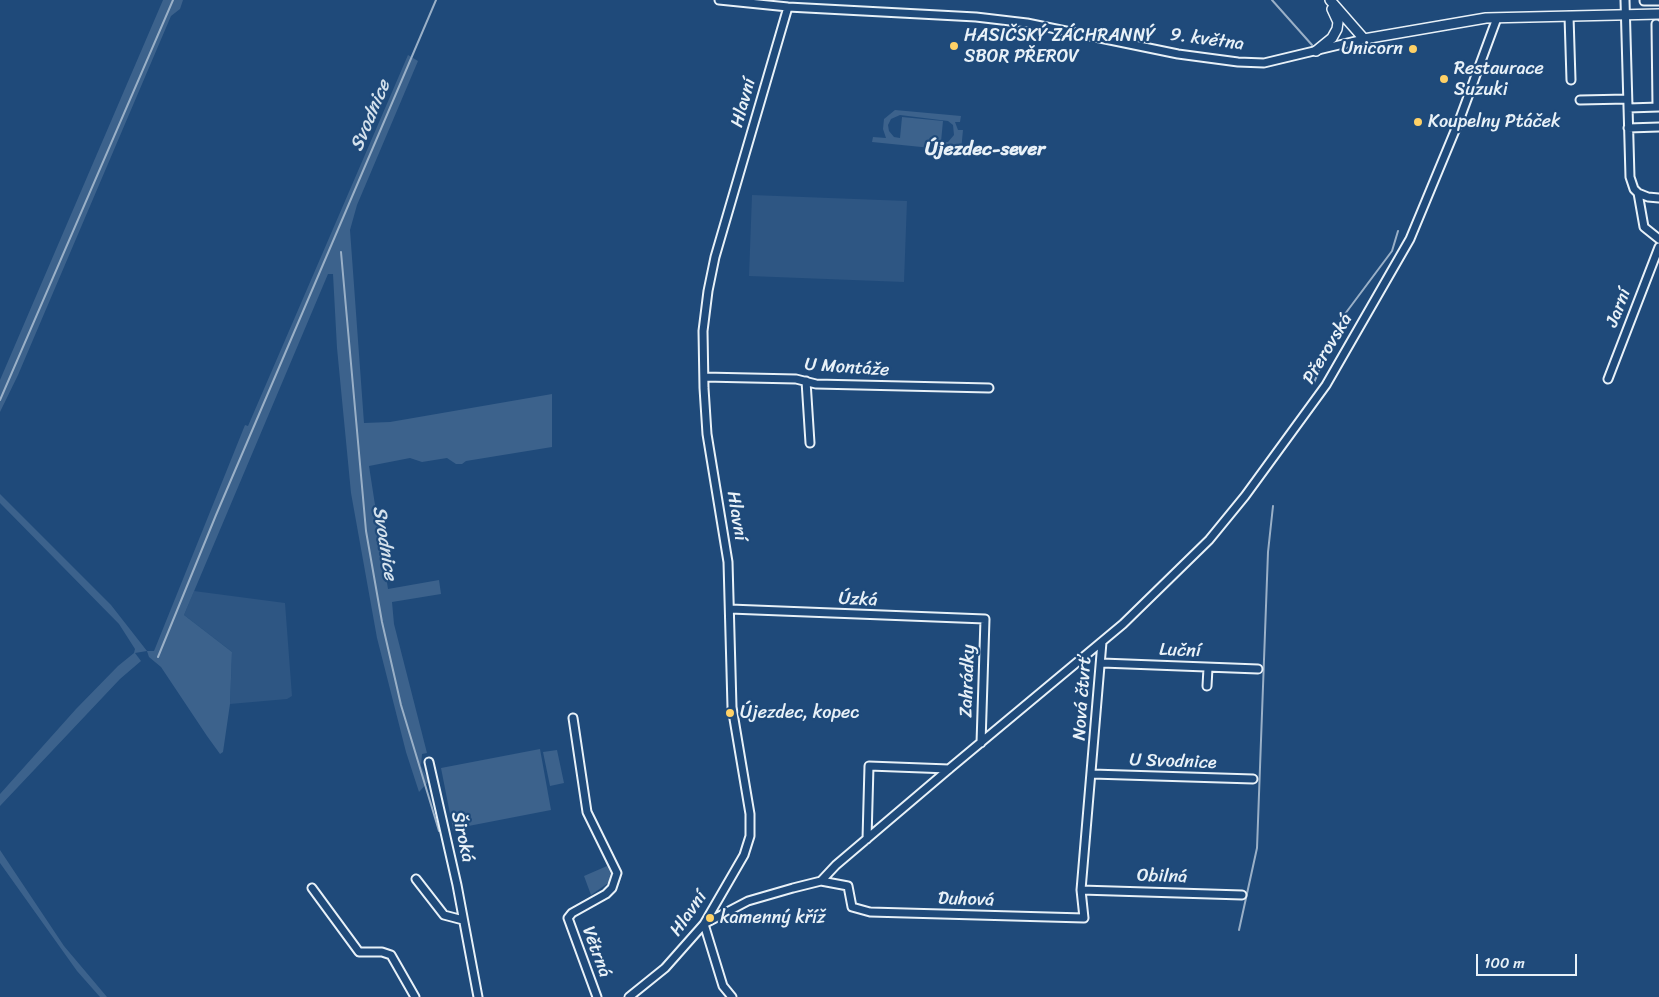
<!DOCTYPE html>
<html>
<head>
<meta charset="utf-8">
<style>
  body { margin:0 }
  #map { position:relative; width:1659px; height:997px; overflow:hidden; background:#1f4a7a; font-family:Sriracha,sans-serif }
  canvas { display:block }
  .scale { position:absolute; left:1476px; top:954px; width:101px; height:22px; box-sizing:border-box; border:2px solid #e8f1f8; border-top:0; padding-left:6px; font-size:15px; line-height:18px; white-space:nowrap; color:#e8f1f8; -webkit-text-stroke:4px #1f4a7a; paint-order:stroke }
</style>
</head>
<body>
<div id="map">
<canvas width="1659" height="997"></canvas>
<div class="scale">100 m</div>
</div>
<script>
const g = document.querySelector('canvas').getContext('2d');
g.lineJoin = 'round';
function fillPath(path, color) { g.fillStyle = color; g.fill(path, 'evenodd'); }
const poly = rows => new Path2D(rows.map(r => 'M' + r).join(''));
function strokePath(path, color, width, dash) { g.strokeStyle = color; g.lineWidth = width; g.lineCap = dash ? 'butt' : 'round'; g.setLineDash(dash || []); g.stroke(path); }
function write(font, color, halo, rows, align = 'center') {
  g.font = font + ' Sriracha,sans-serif'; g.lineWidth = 4.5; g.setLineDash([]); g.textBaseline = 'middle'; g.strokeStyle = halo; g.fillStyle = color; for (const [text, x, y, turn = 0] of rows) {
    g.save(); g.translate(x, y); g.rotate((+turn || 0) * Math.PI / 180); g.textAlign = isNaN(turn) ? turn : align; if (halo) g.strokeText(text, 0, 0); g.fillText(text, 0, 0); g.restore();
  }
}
const built = poly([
  [752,195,907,201,904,282,749,276],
  [194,591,285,603,292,696,287,699,230,704,232,652,184,615]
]);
const green = poly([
  [163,0,183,0,180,9,171,16,18,375,0,412,0,380],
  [408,55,418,61,357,205,350,230,364,423,390,422,552,394,552,447,466,461,462,464,456,464,447,458,422,462,410,458,369,466,388,589,439,580,441,594,392,602,394,624,427,753,422,754,421,766,429,781,419,792,406,752,377,638,351,493,337,348,333,274,328,274,184,615,232,652,230,704,223,752,220,754,207,736,161,667,149,657,147,651,135,653,141,661,120,679,0,806,0,794,76,709,118,666,134,653,135,649,119,624,0,503,0,494,111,605,147,651,154,651,245,425,248,426],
  [895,110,961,116,960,122,955,122,958,130,963,130,961,151,872,142,873,137,886,138,883,129,884,119],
  [900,115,948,121,953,125,954,135,948,142,941,142,943,121,902,117,900,138,894,137,889,131,888,125,891,119],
  [540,749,551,810,453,829,441,768],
  [557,750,564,783,550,786,543,752],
  [0,850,64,946,107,997,100,997,77,971,0,863],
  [607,866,611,873,611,881,591,895,584,876]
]);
const stream = poly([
  [1272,0,1312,45],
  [341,252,366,531,382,622,401,705,439,831],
  [1313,385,1339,322,1392,251,1398,231],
  [0,400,173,0],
  [158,657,216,515,436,0],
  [1239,930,1257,848,1268,552,1273,506]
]);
const minor = poly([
  [719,0,788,7,976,17,1027,23,1178,54,1238,62,1264,63,1364,39],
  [1625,0,1630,177,1634,189,1638,193,1648,197,1659,198],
  [1644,1,1659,1],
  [1569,16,1571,80],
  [1656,24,1657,107],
  [1580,100,1627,99],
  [1628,108,1659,107],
  [1628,128,1659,127],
  [1638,193,1644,227,1659,239],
  [704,377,796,379,816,384,989,388],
  [1608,379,1659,247],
  [806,381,810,443],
  [730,609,985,619,981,743],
  [1102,663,1258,669],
  [1207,686,1208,668],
  [573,718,587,812,617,873,612,888,606,894,572,913,568,918,597,997],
  [429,762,457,885,478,997],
  [1092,774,1253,779],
  [867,839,869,766,949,769],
  [416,879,444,915,463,920],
  [821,881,836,865,949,769,1123,624,1209,540,1245,496,1326,385,1410,239,1459,121,1497,18],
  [312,888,359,952,382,952,391,955,415,997],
  [1081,890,1242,895],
  [629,997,665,968,704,924,744,855,750,836,750,814,732,707,728,562,707,434,704,388,703,331,708,291,715,257,788,7],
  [732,997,723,986,704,924,748,901,793,888,821,881,848,886,852,907,870,912,1084,918,1081,890,1102,642]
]);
const major = poly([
  [1330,0,1364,39,1486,18,1659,14],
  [1316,51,1332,38,1337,29,1338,22,1332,9]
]);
const markers = [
  [954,46,5,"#ffd166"],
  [1413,49,5,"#ffd166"],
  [1444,79,5,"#ffd166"],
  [1418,122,5,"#ffd166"],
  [730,713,5,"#ffd166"],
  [710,918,5,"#ffd166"]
];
const poiNames = [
  ["HASIČSKÝ ZÁCHRANNÝ",964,36],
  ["SBOR PŘEROV",964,57],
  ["Unicorn",1403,49,"right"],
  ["Restaurace",1454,69],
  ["Suzuki",1454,90],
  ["Koupelny Ptáček",1428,122],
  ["Újezdec, kopec",740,713],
  ["kamenný kříž",720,918]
];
const streetNames = [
  ["9. května",1207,40,8],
  ["Hlavní",744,103,-74],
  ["Jarní",1619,308,-69],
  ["Přerovská",1328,349,-59],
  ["U Montáže",847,368,4],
  ["Hlavní",736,516,81],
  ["Úzká",858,600,3],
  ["Luční",1180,651,2],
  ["Zahrádky",968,681,-88],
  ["Nová čtvrť",1083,697,-86],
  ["U Svodnice",1173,762,2],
  ["Široká",462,837,77],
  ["Obilná",1162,877,2],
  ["Duhová",966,900,2],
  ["Hlavní",689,914,-55],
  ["Větrná",596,952,70]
];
const waterNames = [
  ["Svodnice",371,116,-67],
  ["Svodnice",384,543,81]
];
const neighbourhoodNames = [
  ["Újezdec-sever",985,150]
];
fillPath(built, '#2e5683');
fillPath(green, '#3c628c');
strokePath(stream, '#9ab0c7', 2);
strokePath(minor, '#e8f1f8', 11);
strokePath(major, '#e8f1f8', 12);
strokePath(minor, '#1f4a7a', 7);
strokePath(major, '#1f4a7a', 9);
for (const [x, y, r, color] of markers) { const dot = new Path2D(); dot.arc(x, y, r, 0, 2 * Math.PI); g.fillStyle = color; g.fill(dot); strokePath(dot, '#1f4a7a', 2); }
write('18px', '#e8f1f8', '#1f4a7a', poiNames, 'left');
write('18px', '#e8f1f8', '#1f4a7a', streetNames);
write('italic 19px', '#d4e1ec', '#1f4a7a', waterNames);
write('bold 19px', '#e8f1f8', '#1f4a7a', neighbourhoodNames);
</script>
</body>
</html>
